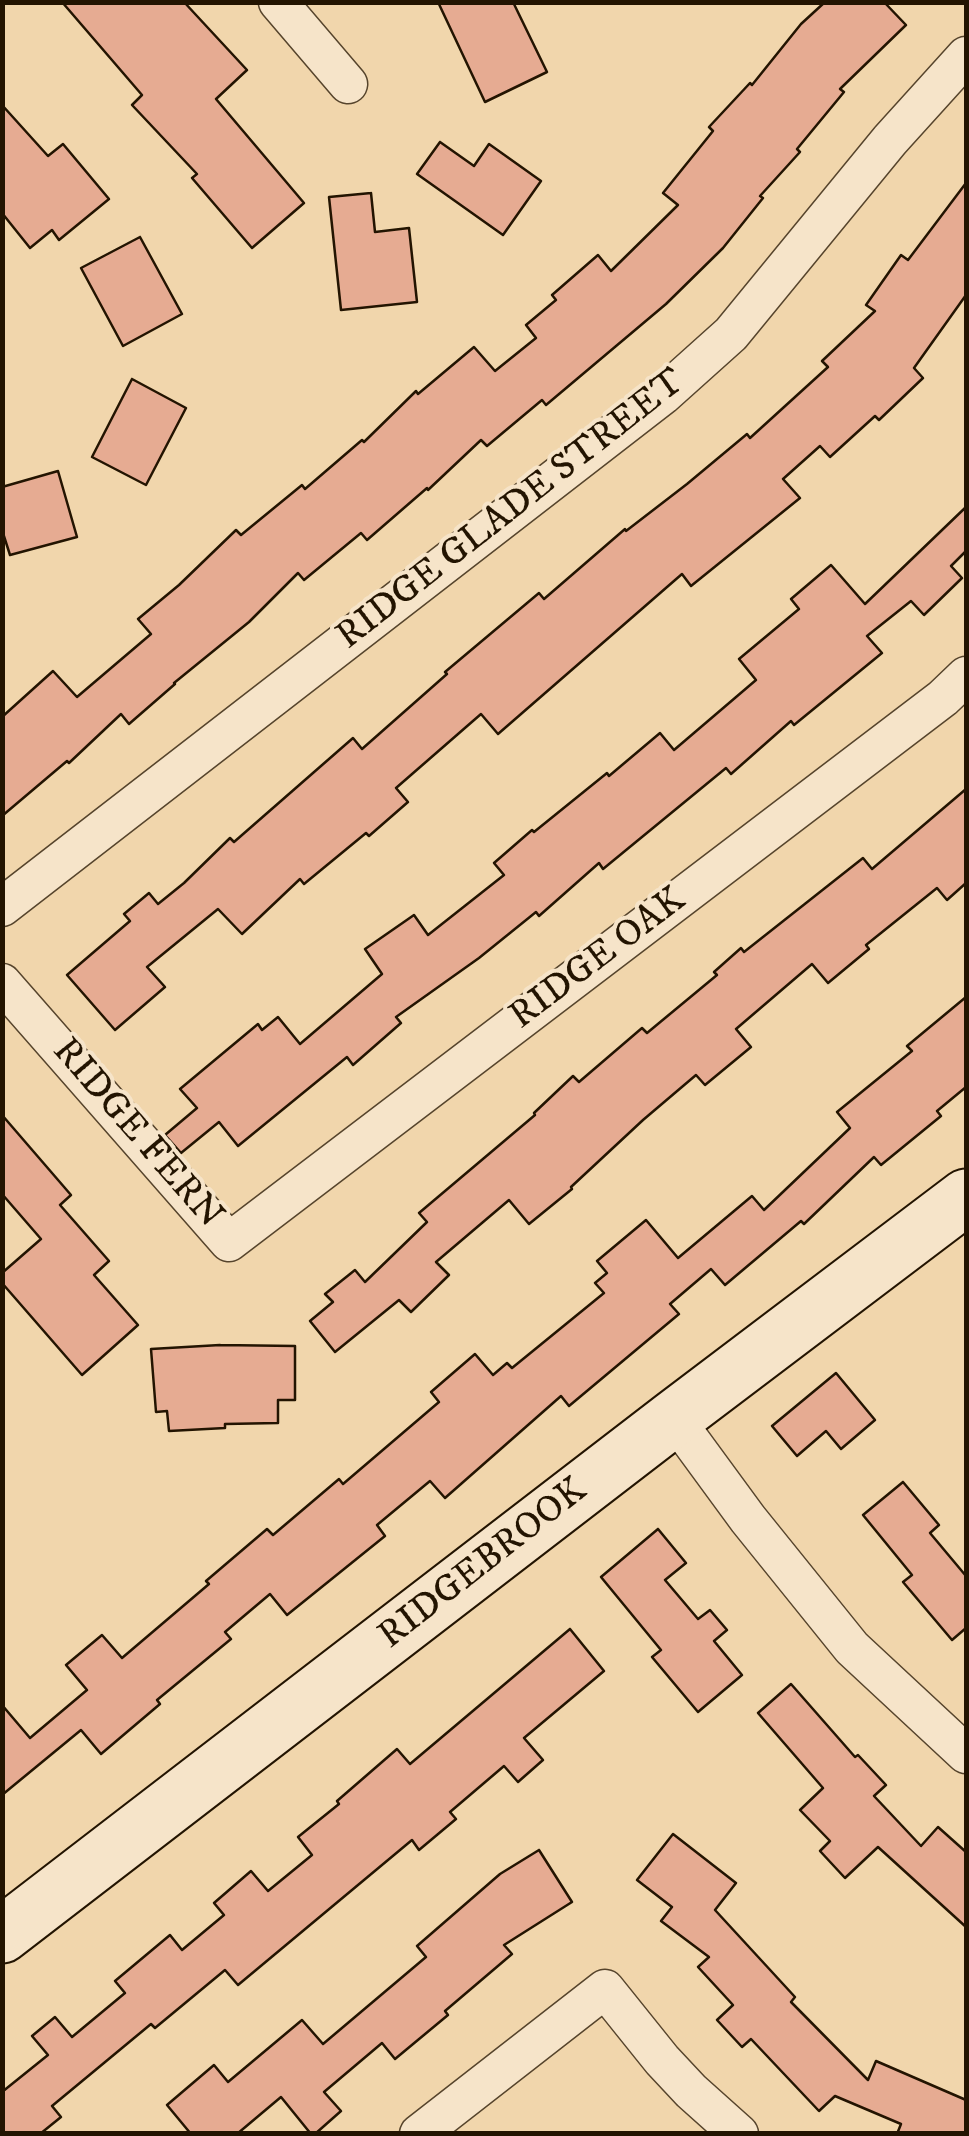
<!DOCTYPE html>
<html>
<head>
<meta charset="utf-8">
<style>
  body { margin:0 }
  #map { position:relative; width:969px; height:2136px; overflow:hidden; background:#f1d6ac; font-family:"IM FELL DW Pica",serif }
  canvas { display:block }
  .frame { position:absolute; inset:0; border:5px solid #231401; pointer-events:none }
</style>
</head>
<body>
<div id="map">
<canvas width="969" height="2136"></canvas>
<div class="frame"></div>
</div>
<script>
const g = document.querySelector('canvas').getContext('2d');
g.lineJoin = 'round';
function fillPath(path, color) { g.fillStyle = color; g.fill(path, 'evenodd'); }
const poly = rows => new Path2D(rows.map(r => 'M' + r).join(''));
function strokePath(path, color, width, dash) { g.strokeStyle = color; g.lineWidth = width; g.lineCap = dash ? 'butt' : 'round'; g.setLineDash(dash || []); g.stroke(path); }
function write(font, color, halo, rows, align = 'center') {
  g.font = font + ' "IM FELL DW Pica",serif'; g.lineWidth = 8; g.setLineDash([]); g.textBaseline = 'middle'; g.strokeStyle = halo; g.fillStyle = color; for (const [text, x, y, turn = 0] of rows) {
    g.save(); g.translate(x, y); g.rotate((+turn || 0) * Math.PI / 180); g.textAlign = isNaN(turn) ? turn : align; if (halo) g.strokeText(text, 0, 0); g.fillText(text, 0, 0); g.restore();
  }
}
const building = poly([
  [62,2,184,2,247,70,216,99,304,203,252,248,192,178,197,174,132,105,142,95,62,2],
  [438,2,513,2,547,72,485,102,438,2],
  [825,2,884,2,906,25,840,89,844,92,797,149,800,152,760,196,763,198,723,248,666,304,546,405,542,400,487,446,481,440,428,490,427,488,367,540,361,533,304,580,298,573,249,622,174,683,175,684,129,724,121,714,69,763,67,761,2,816,2,717,53,671,77,697,151,634,138,619,179,585,236,530,241,535,302,485,305,489,362,440,364,442,416,391,418,394,474,347,495,371,536,338,526,325,556,300,552,295,598,255,611,271,678,205,663,193,713,131,709,127,750,83,752,85,801,24,825,2],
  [2,105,48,156,63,144,109,199,59,240,52,230,30,248,2,213,2,105],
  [440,142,474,166,489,144,541,181,503,235,417,174,440,142],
  [966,183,966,295,914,368,923,378,879,420,875,416,830,457,820,446,783,479,800,498,691,586,682,574,498,734,481,714,396,788,408,802,369,836,366,833,304,884,300,879,242,934,218,909,147,967,165,987,115,1030,67,975,130,921,124,914,149,893,158,904,184,883,230,838,234,842,353,738,362,749,447,674,445,672,539,593,544,599,625,529,626,531,687,484,747,434,750,438,828,367,822,361,875,311,866,305,901,255,908,260,966,183],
  [371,193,375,232,409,228,417,302,341,310,329,197,371,193],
  [140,237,182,314,123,346,81,268,140,237],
  [132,379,186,408,146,485,92,457,132,379],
  [58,471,77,537,10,555,2,530,2,487,58,471],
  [966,507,966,551,951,566,962,578,924,615,911,601,867,636,882,653,794,725,791,721,731,774,726,768,603,869,599,863,539,916,536,912,479,958,396,1017,401,1023,353,1065,347,1057,238,1146,219,1122,181,1153,165,1135,197,1108,180,1089,258,1024,262,1030,278,1017,300,1044,382,974,365,949,414,915,428,935,504,875,494,863,532,830,534,832,607,773,609,776,660,733,674,750,756,680,739,659,799,609,791,599,831,565,865,604,966,507],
  [966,789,966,883,947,900,937,888,866,945,869,949,828,983,812,964,736,1029,751,1047,705,1085,696,1075,643,1120,571,1187,572,1189,529,1224,509,1200,436,1262,449,1275,411,1312,399,1300,335,1352,310,1321,333,1302,325,1294,355,1270,365,1282,427,1222,419,1213,535,1115,534,1113,573,1076,579,1082,642,1028,647,1033,717,975,714,972,741,948,744,952,863,858,872,869,966,789],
  [966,997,966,1087,937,1111,941,1116,881,1165,874,1157,804,1224,801,1221,725,1285,711,1269,670,1304,679,1314,569,1406,561,1396,445,1498,430,1481,377,1525,385,1536,287,1615,270,1594,225,1632,231,1639,157,1700,160,1704,101,1754,81,1730,2,1795,2,1705,30,1738,87,1690,66,1665,102,1635,122,1658,209,1584,206,1581,267,1529,273,1535,339,1479,343,1484,439,1402,431,1392,475,1354,493,1375,507,1363,512,1368,604,1293,595,1283,607,1273,597,1261,646,1220,678,1258,752,1196,764,1210,850,1128,837,1112,912,1051,907,1046,966,997],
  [2,1115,71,1195,60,1205,109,1261,94,1275,138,1325,82,1375,2,1283,2,1273,41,1239,2,1194,2,1115],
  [220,1345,295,1346,295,1400,278,1400,278,1423,225,1424,225,1428,169,1431,167,1411,156,1412,151,1349,220,1345],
  [836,1373,875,1420,841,1449,826,1431,797,1456,772,1426,836,1373],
  [903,1482,939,1525,930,1533,966,1576,966,1628,952,1640,903,1582,912,1575,863,1515,903,1482],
  [658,1529,686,1563,665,1580,698,1619,710,1610,727,1630,714,1641,742,1675,698,1712,652,1657,661,1650,601,1577,658,1529],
  [570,1629,604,1671,524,1738,543,1760,518,1782,504,1766,450,1812,456,1819,419,1850,412,1840,238,1985,225,1970,155,2028,151,2024,52,2106,61,2117,40,2134,2,2134,2,2092,48,2055,32,2036,55,2017,72,2037,125,1993,115,1981,170,1935,182,1950,224,1915,214,1903,251,1871,268,1891,312,1855,298,1837,339,1804,337,1801,397,1749,410,1764,570,1629],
  [791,1684,855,1757,858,1755,886,1785,874,1796,921,1846,938,1827,966,1852,966,1927,878,1847,845,1878,820,1851,830,1841,800,1810,823,1788,758,1713,791,1684],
  [673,1834,736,1883,715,1910,795,1997,791,2002,868,2080,876,2061,966,2100,966,2134,897,2134,901,2124,835,2096,819,2111,751,2039,742,2047,717,2020,733,2005,698,1967,709,1957,661,1921,672,1907,637,1880,673,1834],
  [539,1850,572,1902,504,1945,512,1954,445,2011,448,2015,395,2059,382,2043,324,2092,341,2111,315,2134,311,2134,281,2097,237,2134,191,2134,167,2105,214,2065,228,2082,302,2020,323,2044,426,1957,417,1946,500,1874,539,1850]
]);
const street = poly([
  [278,2,348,84],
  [2,907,663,395,731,334,890,140,966,56],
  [2,983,229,1242,943,698,966,676],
  [674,1418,748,1519,852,1648,966,1754],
  [419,2134,605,1989,662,2060,691,2091,739,2134]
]);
const secondary = poly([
  [2,1935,674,1418,966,1197]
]);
const streetNames = [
  ["RIDGE GLADE STREET",512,511,-38],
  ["RIDGE OAK",599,960,-37],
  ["RIDGE FERN",136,1135,49],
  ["RIDGEBROOK",484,1565,-38]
];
fillPath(building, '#e6ab92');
strokePath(building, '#231401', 2.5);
strokePath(street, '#56442c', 41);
strokePath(secondary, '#231401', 59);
strokePath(street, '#f6e4c9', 38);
strokePath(secondary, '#f6e4c9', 55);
write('38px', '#231401', '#f6e4c9', streetNames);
</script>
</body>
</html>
